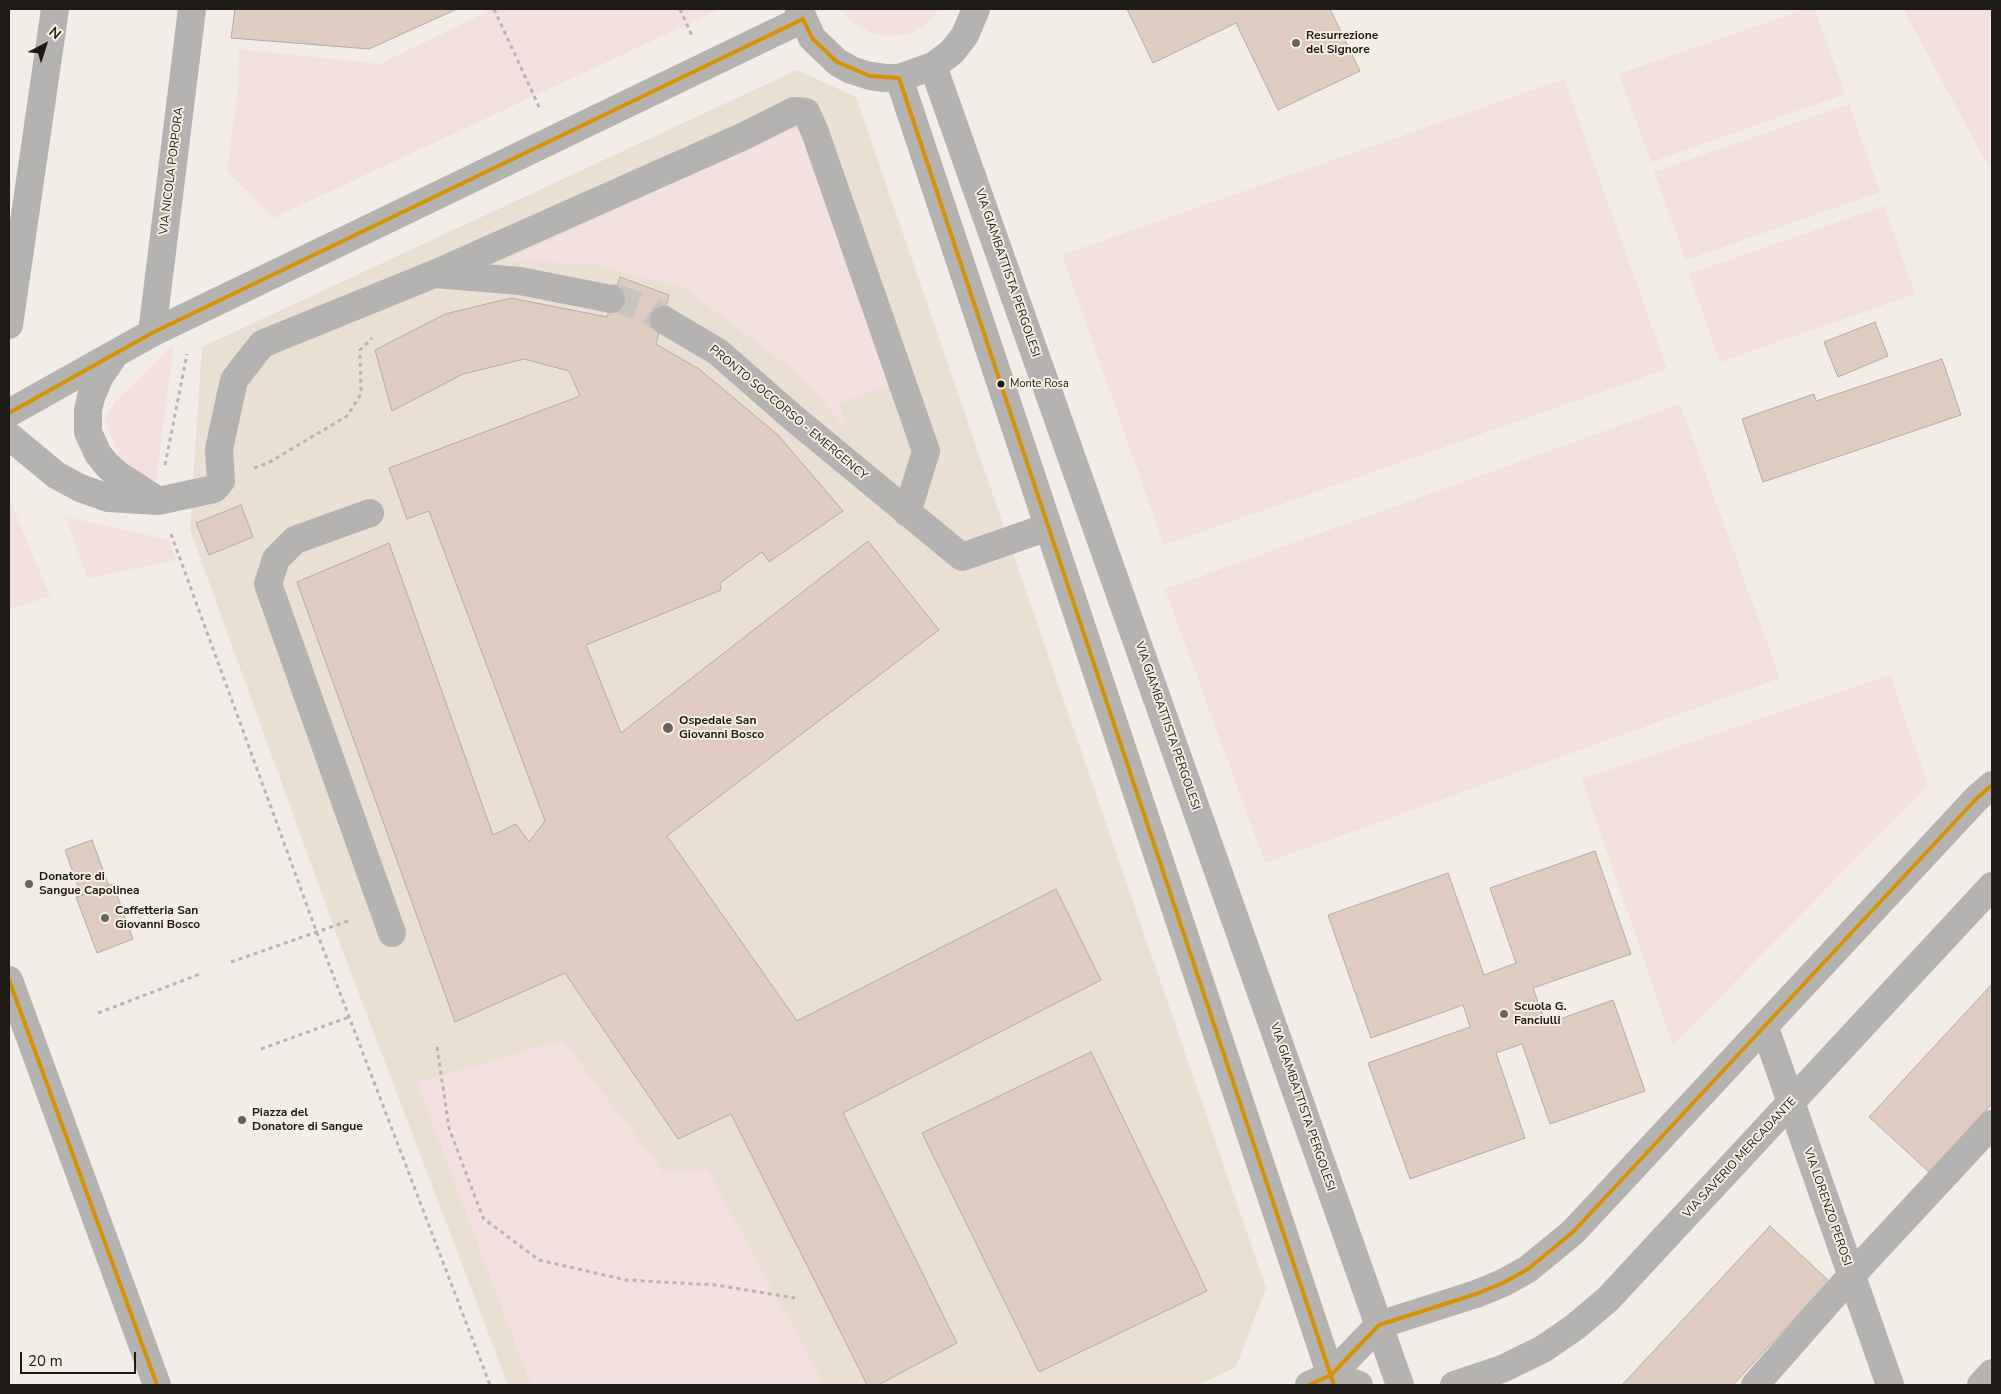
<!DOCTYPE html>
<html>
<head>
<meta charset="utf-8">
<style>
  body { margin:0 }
  #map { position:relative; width:2001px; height:1394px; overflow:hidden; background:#f2ede7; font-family:"Nunito Sans",sans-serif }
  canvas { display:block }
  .frame { position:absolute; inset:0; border:10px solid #1e1b17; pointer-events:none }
  .north { position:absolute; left:20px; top:20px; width:50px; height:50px; -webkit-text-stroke:4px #f7eee2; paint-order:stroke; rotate:40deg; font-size:14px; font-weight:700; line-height:20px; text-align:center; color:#1e1b17 }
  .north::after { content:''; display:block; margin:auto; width:18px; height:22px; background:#1e1b17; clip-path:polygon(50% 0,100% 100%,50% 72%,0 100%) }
  .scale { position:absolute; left:20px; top:1352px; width:116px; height:22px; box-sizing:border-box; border:2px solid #1e1b17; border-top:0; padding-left:6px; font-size:15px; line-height:18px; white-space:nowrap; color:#1e1b17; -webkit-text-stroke:4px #f7eee2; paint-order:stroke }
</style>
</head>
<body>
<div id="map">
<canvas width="2001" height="1394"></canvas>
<div class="frame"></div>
<div class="north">N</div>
<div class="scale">20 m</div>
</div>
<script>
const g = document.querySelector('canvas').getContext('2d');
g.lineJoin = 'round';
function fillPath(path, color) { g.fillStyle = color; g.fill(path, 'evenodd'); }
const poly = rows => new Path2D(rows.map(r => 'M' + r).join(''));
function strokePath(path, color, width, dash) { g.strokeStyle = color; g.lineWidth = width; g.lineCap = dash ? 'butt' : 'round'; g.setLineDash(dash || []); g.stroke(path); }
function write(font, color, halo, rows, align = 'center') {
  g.font = font + ' "Nunito Sans",sans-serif'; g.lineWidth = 4; g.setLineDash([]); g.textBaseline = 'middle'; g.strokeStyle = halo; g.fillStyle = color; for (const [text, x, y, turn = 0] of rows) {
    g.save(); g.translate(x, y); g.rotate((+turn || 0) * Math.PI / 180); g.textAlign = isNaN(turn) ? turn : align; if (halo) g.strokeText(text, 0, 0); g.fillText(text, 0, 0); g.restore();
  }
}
const built = poly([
  [797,70,856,97,1266,1288,1236,1367,1199,1385,508,1385,343,952,190,530,202,347]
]);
const green = poly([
  [493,9,720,9,273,218,227,171,238,90,239,49,380,64],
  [840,9,939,9,926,25,908,34,888,36,869,32,852,22],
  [1806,9,1815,9,1845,94,1651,162,1619,74],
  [1903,9,1992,9,1992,174,1985,160],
  [1564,79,1667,369,1164,545,1062,255],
  [1849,104,1880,192,1686,260,1654,172],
  [792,128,811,136,902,381,840,403,845,427,800,376,685,288,592,264,505,261],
  [1884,206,1915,294,1720,362,1689,274],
  [174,344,166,405,156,480,142,476,123,466,105,419,115,402],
  [1680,404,1780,678,1265,863,1165,589],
  [11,503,50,596,9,610,9,504],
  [66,517,169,540,176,560,87,578],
  [1890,675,1928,785,1673,1045,1582,779],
  [563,1040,664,1173,708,1170,824,1385,531,1385,417,1083]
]);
const building = poly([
  [235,9,457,9,369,49,231,38,235,9],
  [1127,9,1330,9,1360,71,1278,110,1236,23,1153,63,1127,9],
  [620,277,669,295,656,344,699,369,778,435,843,511,769,562,762,552,720,583,721,590,586,645,621,733,868,541,939,630,667,836,797,1021,1056,889,1101,980,843,1113,957,1343,878,1385,867,1385,731,1114,678,1139,565,973,455,1022,297,582,389,543,493,835,516,824,529,842,545,821,429,511,407,519,389,468,580,396,569,371,524,359,463,374,392,411,375,350,445,314,511,298,607,317,620,277],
  [1875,322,1888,356,1838,377,1824,342,1875,322],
  [1942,359,1961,415,1763,482,1742,419,1814,394,1816,401,1942,359],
  [241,505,253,537,209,555,196,523,241,505],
  [92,840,109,886,81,895,65,850,92,840],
  [1595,851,1631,954,1533,988,1546,1024,1613,1000,1645,1091,1550,1124,1522,1044,1496,1053,1525,1138,1410,1179,1368,1063,1470,1027,1463,1005,1371,1038,1328,915,1448,873,1484,975,1516,963,1490,888,1595,851],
  [113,884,133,939,97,953,76,897,113,884],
  [1992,984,1992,1104,1929,1172,1869,1117,1992,984],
  [1091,1052,1207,1291,1039,1372,922,1133,1091,1052],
  [1770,1226,1829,1281,1733,1385,1622,1385,1770,1226]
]);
const minorTunnel = poly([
  [611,299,616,298,650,310,664,320]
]);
const path = poly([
  [494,9,540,109],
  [680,9,692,36],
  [165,465,187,354],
  [254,468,268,463,347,416,361,394,360,350,372,338],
  [171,534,317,933,490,1385],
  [231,962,351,920],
  [98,1013,200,974],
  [437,1047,449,1128,483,1218,539,1260,626,1280,716,1285,795,1298],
  [261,1049,349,1017]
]);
const minor = poly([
  [799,9,812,38,837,62,851,70,870,76,885,78,899,78,933,66,952,52,965,35,976,9],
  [933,66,1400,1385],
  [899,78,1334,1385],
  [434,274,742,137,794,111,806,112,815,132,926,451,907,513],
  [664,320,718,352,791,416,962,557,1048,527],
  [9,325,55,9],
  [152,333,192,9],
  [115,354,100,376,91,397,88,410,88,432,98,454,107,465,117,474,157,500],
  [9,413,152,333,803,19],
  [9,436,56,475,80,488,108,498,158,501,214,489,221,481,219,449,234,380,262,344,434,274,520,281,611,299],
  [370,513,295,540,276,559,268,584,392,933],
  [9,980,157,1385],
  [1765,1028,1890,1385],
  [1331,1375,1359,1385],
  [1309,1385,1331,1375,1379,1325,1476,1294,1503,1283,1528,1269,1573,1232,1977,798,1992,785],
  [1454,1385,1502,1369,1543,1349,1575,1327,1608,1299,1992,886],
  [1755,1385,1851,1276,1992,1124],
  [1981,1385,1992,1373]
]);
const bus1 = poly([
  [9,413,152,333,803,19,812,38,837,62,870,76,899,78,1334,1385],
  [9,980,157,1385],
  [1309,1385,1331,1375,1379,1325,1476,1294,1503,1283,1528,1269,1573,1232,1977,798,1992,785]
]);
const markers = [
  [1296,43,5,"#686460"],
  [1001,384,4.5,"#1e1b17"],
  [668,728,6,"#686460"],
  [29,884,5,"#686460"],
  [105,918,5,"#686460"],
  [1504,1014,5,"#686460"],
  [242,1120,5,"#686460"]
];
const busNames = [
  ["Monte Rosa",1010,384]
];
const poiNames = [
  ["Resurrezione",1306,36],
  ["del Signore",1306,50],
  ["Ospedale San",679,721],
  ["Giovanni Bosco",679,735],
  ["Donatore di",39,877],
  ["Sangue Capolinea",39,891],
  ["Caffetteria San",115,911],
  ["Giovanni Bosco",115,925],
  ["Scuola G.",1514,1007],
  ["Fanciulli",1514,1021],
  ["Piazza del",252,1113],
  ["Donatore di Sangue",252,1127]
];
const streetNames = [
  ["VIA NICOLA PORPORA",172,171,-83],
  ["VIA GIAMBATTISTA PERGOLESI",1007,273,71],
  ["PRONTO SOCCORSO - EMERGENCY",788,413,40],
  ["VIA GIAMBATTISTA PERGOLESI",1167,726,71],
  ["VIA GIAMBATTISTA PERGOLESI",1302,1107,71],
  ["VIA SAVERIO MERCADANTE",1740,1158,-47],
  ["VIA LORENZO PEROSI",1827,1207,71]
];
fillPath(built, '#e9e0d3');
fillPath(green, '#f4e0de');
fillPath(building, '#dfcbc0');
strokePath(building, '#b1aca8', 1);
strokePath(minorTunnel, '#c8c3bd', 28, [28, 14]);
strokePath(path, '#b6b3b0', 3, [4, 4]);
strokePath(minor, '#b4b3b1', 28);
strokePath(bus1, '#d69103', 4);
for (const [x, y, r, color] of markers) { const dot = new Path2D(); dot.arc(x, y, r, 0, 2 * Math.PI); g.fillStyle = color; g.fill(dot); strokePath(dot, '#f7eee2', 2); }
write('11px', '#1e1b17', '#f7eee2', busNames, 'left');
write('bold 12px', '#1e1b17', '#f7eee2', poiNames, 'left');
write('12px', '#1e1b17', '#f7eee2', streetNames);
</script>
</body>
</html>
